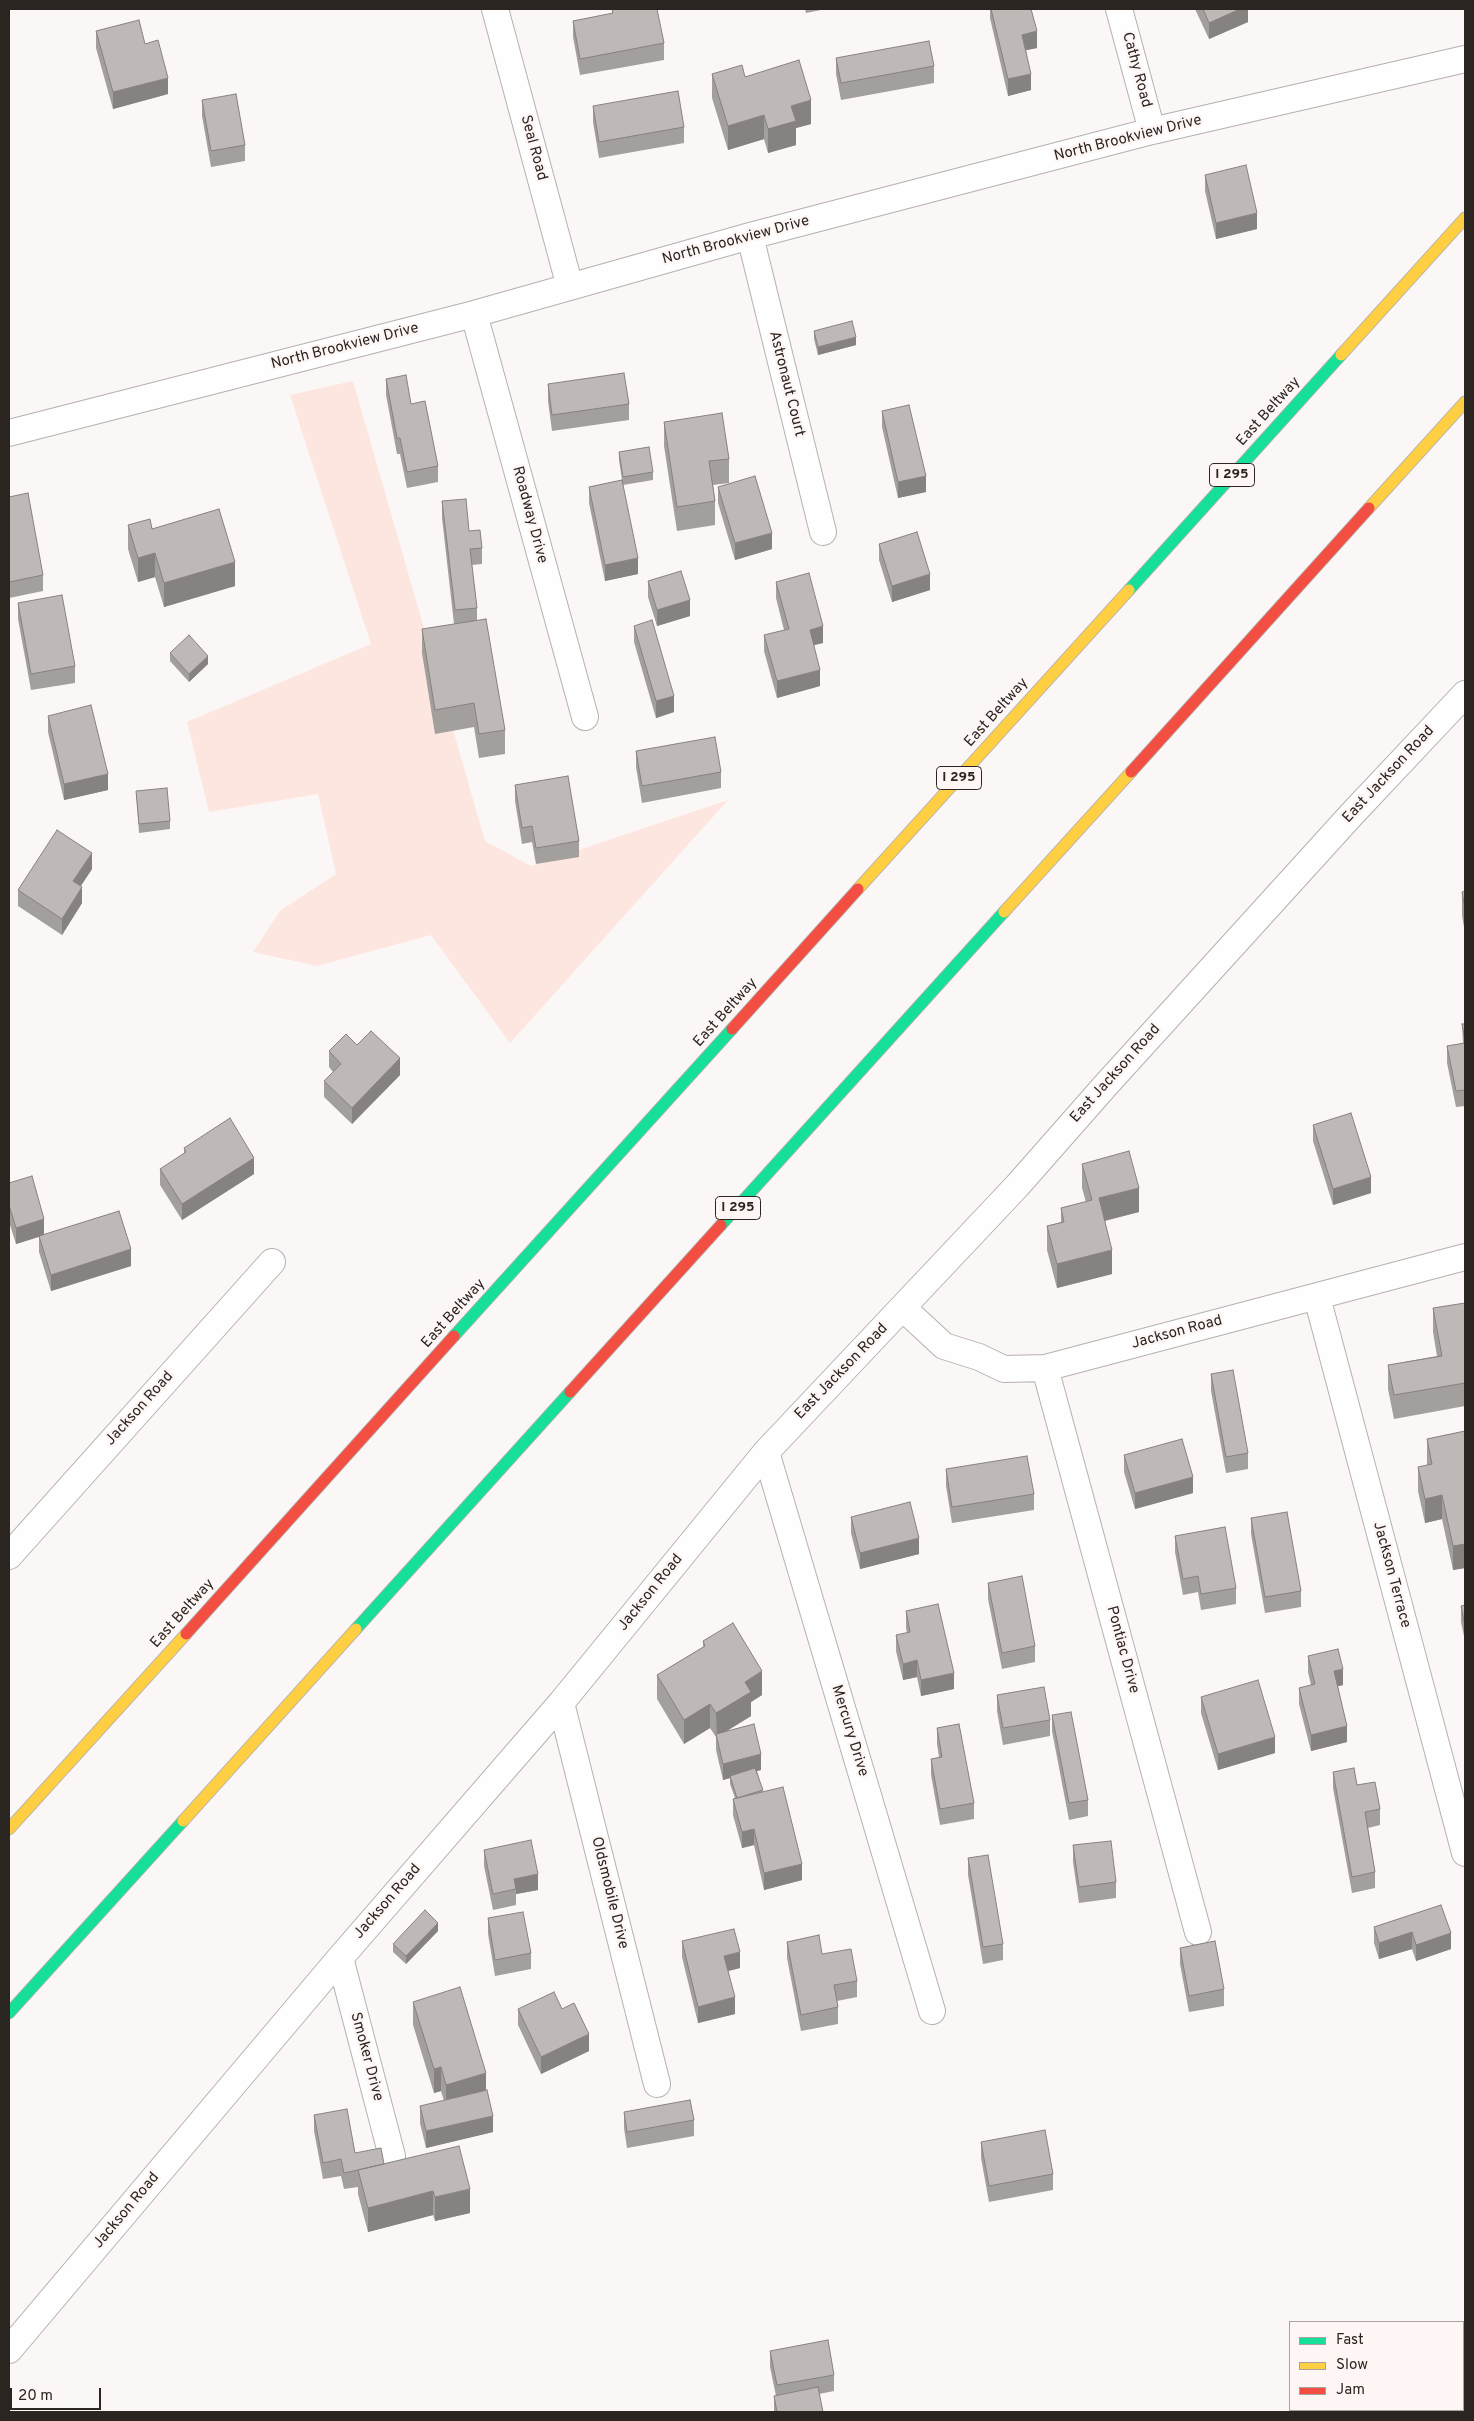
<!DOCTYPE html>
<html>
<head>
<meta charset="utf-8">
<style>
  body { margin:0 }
  #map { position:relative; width:1474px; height:2421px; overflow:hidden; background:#fbf7f6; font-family:Overpass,sans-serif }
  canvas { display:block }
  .frame { position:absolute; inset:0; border:10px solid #2b2522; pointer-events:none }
  .legend { position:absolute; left:1289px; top:2321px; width:175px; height:90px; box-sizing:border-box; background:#fdf6f4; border:1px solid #a9a2a0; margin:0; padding:6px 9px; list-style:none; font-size:15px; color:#2b2522 }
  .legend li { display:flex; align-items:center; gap:10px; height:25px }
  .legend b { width:25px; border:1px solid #a9a2a0 }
  .scale { position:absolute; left:10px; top:2388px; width:91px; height:22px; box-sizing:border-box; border:2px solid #2b2522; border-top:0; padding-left:6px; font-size:15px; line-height:18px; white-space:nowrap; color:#2b2522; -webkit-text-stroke:4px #fdf6f4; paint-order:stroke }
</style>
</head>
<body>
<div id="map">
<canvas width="1474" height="2421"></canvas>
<div class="frame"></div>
<ul class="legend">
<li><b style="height:6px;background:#16e098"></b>Fast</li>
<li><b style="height:6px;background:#ffcf43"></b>Slow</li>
<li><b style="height:6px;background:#f24e42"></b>Jam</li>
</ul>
<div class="scale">20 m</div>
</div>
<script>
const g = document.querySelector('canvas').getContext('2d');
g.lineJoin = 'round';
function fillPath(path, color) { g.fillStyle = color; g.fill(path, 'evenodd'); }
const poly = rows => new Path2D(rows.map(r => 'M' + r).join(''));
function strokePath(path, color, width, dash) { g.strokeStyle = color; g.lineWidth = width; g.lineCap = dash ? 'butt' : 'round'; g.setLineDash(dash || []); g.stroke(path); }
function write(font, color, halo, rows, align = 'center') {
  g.font = font + ' Overpass,sans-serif'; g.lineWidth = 5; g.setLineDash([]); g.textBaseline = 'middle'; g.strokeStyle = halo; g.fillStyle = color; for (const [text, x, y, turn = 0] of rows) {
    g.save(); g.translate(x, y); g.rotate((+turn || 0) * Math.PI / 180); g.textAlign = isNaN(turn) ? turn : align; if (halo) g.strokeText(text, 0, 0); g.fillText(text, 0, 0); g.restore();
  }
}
const green = poly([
  [353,381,485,841,531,866,728,800,510,1043,431,935,317,966,253,952,280,911,336,874,318,794,209,812,187,722,371,644,290,395]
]);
const street = poly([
  [495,9,570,287],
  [1119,9,1152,131],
  [750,236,823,532],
  [474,314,585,717],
  [9,433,474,314,750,236,1152,131,1465,59],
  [1317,1297,1465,1853],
  [903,1308,944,1346,979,1357,1004,1369,1045,1368,1465,1257],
  [1045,1368,1198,1932],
  [766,1452,932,2011],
  [9,1556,272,1262],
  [561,1703,657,2084],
  [340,1958,392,2156],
  [9,2350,340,1958,561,1703,766,1452,1017,1186,1105,1086,1352,814,1465,694]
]);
const fast = poly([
  [1129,590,1341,355],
  [721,1225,1004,912],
  [454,1336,732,1029],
  [356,1629,570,1392],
  [9,2013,183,1821]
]);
const slow = poly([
  [1341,355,1465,218],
  [1369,508,1465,402],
  [858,889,1129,590],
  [1004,912,1131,772],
  [183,1821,356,1629],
  [9,1829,186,1634]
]);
const jam = poly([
  [1131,772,1369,508],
  [732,1029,858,889],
  [570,1392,721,1225],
  [186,1634,454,1336]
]);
const wall = poly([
  [612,9,664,43,664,60,580,75,573,37,573,21,612,14],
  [805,9,826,9,806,13],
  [990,9,1031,9,1037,48,1026,50,1031,90,1008,96,990,18],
  [1195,9,1248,9,1248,22,1209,39],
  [96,31,145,44,168,94,113,109,96,48],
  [836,58,934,66,934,83,841,100,836,74],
  [712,74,745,77,811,124,796,128,796,145,768,153,764,139,728,150,712,98],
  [202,100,245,145,245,161,211,167,202,116],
  [593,106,684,127,684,143,599,158,593,122],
  [1205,175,1257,229,1216,239,1205,191],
  [814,331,856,345,818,355,814,339],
  [386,379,438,466,438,482,407,488,400,454,397,454,386,395],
  [548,384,629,404,629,420,552,431,548,401],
  [882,411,926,492,898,498,882,427],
  [664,422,729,459,729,483,713,485,715,501,715,525,677,531,664,446],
  [619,452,653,472,653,480,623,485,638,574,605,581,589,503,589,487,622,480,619,460],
  [718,487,772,549,735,560,718,503],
  [9,497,43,575,43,591,9,598],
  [442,501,469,531,482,548,482,564,472,565,477,608,477,620,505,730,505,754,479,758,474,727,435,734,422,653,422,629,454,624,442,518],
  [128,525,152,529,235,586,164,607,155,577,138,582,128,549],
  [879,544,930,590,892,602,879,560],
  [648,581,690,616,657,626,648,597],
  [776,582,823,643,814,645,820,686,777,698,764,651,764,635,784,630,776,598],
  [18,603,75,666,75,683,31,690,18,619],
  [634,626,674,712,656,718,634,642],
  [170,653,208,664,189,682,170,661],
  [48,716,108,790,64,800,48,732],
  [636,751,721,772,721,788,642,803,636,767],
  [515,785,579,841,579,857,536,864,532,842,522,844,515,801],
  [136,791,170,821,170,829,139,833],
  [92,869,81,886,82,903,62,935,18,906,18,890],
  [1465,891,1465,933,1462,916,1462,892],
  [1462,1024,1465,1024,1465,1106,1456,1107,1447,1063,1447,1046,1463,1043],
  [357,1045,400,1075,352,1124,324,1097,324,1081,333,1072,329,1067,329,1051],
  [1313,1125,1371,1193,1333,1205,1313,1141],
  [184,1148,254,1174,182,1220,160,1185,160,1169,184,1154],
  [1082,1164,1139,1212,1105,1221,1112,1274,1057,1288,1047,1250,1047,1226,1061,1222,1061,1208,1086,1202,1082,1188],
  [9,1183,44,1234,131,1266,51,1291,39,1252,39,1237,16,1244,9,1222],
  [1465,1304,1465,1406,1394,1419,1388,1389,1388,1365,1437,1356,1433,1332,1433,1308],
  [1211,1374,1248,1453,1248,1469,1226,1473,1211,1391],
  [1465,1431,1465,1568,1453,1570,1442,1519,1425,1523,1418,1491,1418,1467,1427,1465,1427,1439],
  [1124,1455,1193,1493,1135,1509,1124,1472],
  [946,1469,1034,1494,1034,1510,952,1523,946,1486],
  [851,1517,919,1554,860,1569,851,1533],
  [1251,1518,1301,1591,1301,1607,1265,1613,1251,1534],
  [1175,1536,1236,1588,1236,1604,1201,1610,1198,1592,1183,1595,1175,1552],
  [988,1583,1035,1646,1035,1662,1002,1669,988,1599],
  [1465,1605,1465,1641,1461,1622,1461,1606],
  [906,1611,954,1689,921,1696,917,1677,903,1680,896,1651,896,1635,907,1633,906,1628],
  [703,1641,762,1695,751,1702,751,1716,725,1732,761,1770,757,1771,763,1792,802,1880,764,1890,754,1845,742,1848,733,1815,733,1799,735,1798,730,1784,730,1778,723,1780,716,1750,716,1737,710,1728,684,1744,657,1699,657,1675,703,1647],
  [1308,1656,1343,1685,1338,1686,1347,1742,1311,1751,1299,1704,1299,1688,1311,1685,1308,1672],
  [997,1695,1050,1720,1050,1736,1003,1745,997,1711],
  [1201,1697,1275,1753,1218,1770,1201,1713],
  [1052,1715,1088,1800,1088,1816,1069,1820,1052,1731],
  [937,1728,974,1803,974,1819,940,1825,931,1775,931,1759,939,1757,937,1744],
  [1333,1772,1357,1785,1380,1809,1380,1825,1368,1828,1375,1872,1375,1888,1352,1893,1333,1788],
  [1073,1845,1116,1882,1116,1898,1079,1903,1073,1862],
  [484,1850,538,1890,516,1894,516,1905,493,1910,484,1866],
  [968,1858,1003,1944,1003,1960,983,1964,968,1875],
  [1441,1905,1451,1949,1416,1961,1412,1949,1379,1959,1374,1943,1374,1927],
  [488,1918,531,1953,531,1969,495,1976,488,1934],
  [438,1931,406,1964,393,1952,393,1944],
  [682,1941,740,1968,728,1971,735,2014,698,2023,682,1957],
  [787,1942,822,1954,857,1981,857,1997,837,2001,838,2007,838,2024,801,2031,787,1958],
  [1180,1948,1224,1989,1224,2006,1189,2012,1180,1964],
  [413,2002,486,2091,493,2132,426,2148,420,2123,420,2106,444,2101,441,2091,434,2093,413,2025],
  [518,2009,562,2009,589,2051,541,2074,518,2025],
  [624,2112,694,2120,694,2136,627,2148,624,2128],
  [314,2115,355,2153,384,2164,470,2213,435,2221,433,2215,368,2232,358,2194,358,2187,344,2189,341,2176,323,2179,314,2131],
  [981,2142,1053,2174,1053,2190,989,2202,981,2158],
  [770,2351,834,2375,834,2391,819,2394,823,2412,774,2412,774,2396,776,2396,770,2367]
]);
const shadedWall = poly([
  [1240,9,1248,9,1248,22,1209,39,1209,23],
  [1037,31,1037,48,1022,51,1022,35],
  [1031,74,1031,90,1008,96,1008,79],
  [168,78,168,94,113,109,113,92],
  [811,100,811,124,796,128,796,145,768,153,768,129,791,106],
  [764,115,764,139,728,150,728,126],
  [1257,213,1257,229,1216,239,1216,223],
  [856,337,856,345,818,355,818,347],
  [926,476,926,492,898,498,898,482],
  [772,533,772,549,735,560,735,543],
  [155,553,155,577,138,582,138,558],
  [638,558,638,574,605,581,605,565],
  [235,562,235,586,164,607,164,583],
  [930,574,930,590,892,602,892,586],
  [690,600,690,616,657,626,657,610],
  [823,626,823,643,810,646,810,630],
  [208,656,208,664,189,682,189,674],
  [820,670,820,686,777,698,777,681],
  [674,696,674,712,656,718,656,701],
  [108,774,108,790,64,800,64,784],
  [92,853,92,869,73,897,73,881],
  [82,887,82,903,62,935,62,919],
  [400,1058,400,1075,352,1124,352,1108],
  [254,1158,254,1174,182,1220,182,1204],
  [1371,1177,1371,1193,1333,1205,1333,1189],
  [1139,1188,1139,1212,1099,1222,1099,1198],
  [44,1219,44,1235,16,1244,16,1228],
  [131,1249,131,1266,51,1291,51,1275],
  [1112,1250,1112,1274,1057,1288,1057,1264],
  [1193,1477,1193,1493,1135,1509,1135,1493],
  [1442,1495,1442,1519,1425,1523,1425,1499],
  [919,1538,919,1554,860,1569,860,1553],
  [1465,1544,1465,1568,1453,1570,1453,1546],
  [917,1660,917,1677,903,1680,903,1664],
  [1343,1669,1343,1685,1334,1687,1334,1671],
  [762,1671,762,1695,751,1702,751,1716,717,1737,716,1713,745,1682],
  [954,1673,954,1689,921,1696,921,1680],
  [710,1704,710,1728,684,1744,684,1720],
  [1347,1726,1347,1742,1311,1751,1311,1735],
  [1275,1737,1275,1753,1218,1770,1218,1754],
  [761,1754,761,1770,731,1778,730,1776,730,1778,723,1780,723,1764],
  [754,1829,754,1845,742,1848,742,1832],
  [802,1864,802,1880,764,1890,764,1873],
  [538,1874,538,1890,516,1894,516,1889,514,1879],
  [438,1923,438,1931,406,1964,406,1956],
  [1412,1932,1412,1949,1379,1959,1379,1943],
  [1451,1933,1451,1949,1416,1961,1416,1945],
  [740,1952,740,1968,724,1972,724,1956],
  [735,1997,735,2014,698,2023,698,2007],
  [589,2034,589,2051,541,2074,541,2057],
  [441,2067,441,2091,434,2093,434,2069],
  [486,2073,486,2097,446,2109,446,2085],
  [493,2116,493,2132,426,2148,426,2131],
  [470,2189,470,2213,435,2221,435,2197],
  [433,2191,433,2215,368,2232,368,2208]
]);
const building = poly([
  [612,9,657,9,664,43,580,59,573,21,613,13,612,9],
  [991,9,1031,9,1037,31,1022,35,1031,74,1008,79,991,9],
  [1203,9,1240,9,1209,23,1203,9],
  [139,20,145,44,158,40,168,78,113,92,96,31,139,20],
  [929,41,934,66,841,83,836,58,929,41],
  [799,60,811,100,791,106,796,121,768,129,764,115,728,126,712,74,742,65,745,77,799,60],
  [678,91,684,127,599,142,593,106,678,91],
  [236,94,245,145,211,151,202,100,236,94],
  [1246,165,1257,213,1216,223,1205,175,1246,165],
  [852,321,856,337,818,347,814,331,852,321],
  [624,373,629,404,552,415,548,384,624,373],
  [406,375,411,404,425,401,438,466,407,472,400,438,397,438,386,379,406,375],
  [909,405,926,476,898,482,882,411,909,405],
  [722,413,729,459,709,461,715,501,677,507,664,422,722,413],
  [649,447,653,472,623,477,619,452,649,447],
  [755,476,772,533,735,543,718,487,755,476],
  [622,480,638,558,605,565,589,487,622,480],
  [28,493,43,575,9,582,9,497,28,493],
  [466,499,469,531,480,530,482,548,470,549,477,608,455,610,442,501,466,499],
  [219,509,235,562,164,583,155,553,138,558,128,525,150,519,152,529,219,509],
  [917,532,930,574,892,586,879,544,917,532],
  [681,571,690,600,657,610,648,581,681,571],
  [809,573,823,626,810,630,820,670,777,681,764,635,789,629,776,582,809,573],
  [62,595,75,666,31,674,18,603,62,595],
  [486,619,505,730,479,734,474,703,435,710,422,629,486,619],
  [652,620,674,696,656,701,634,626,652,620],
  [189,635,208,656,189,674,170,653,189,635],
  [91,705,108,774,64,784,48,716,91,705],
  [715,737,721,772,642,786,636,751,715,737],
  [568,776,579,841,536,848,532,826,522,828,515,785,568,776],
  [167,788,170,821,139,824,136,791,167,788],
  [57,830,92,853,73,881,82,887,62,919,18,890,57,830],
  [1465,891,1465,909,1462,892,1465,891],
  [1462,1024,1465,1024,1465,1040,1462,1024],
  [371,1031,400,1058,352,1108,324,1081,341,1064,329,1051,346,1034,357,1045,371,1031],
  [1465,1043,1465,1090,1456,1091,1447,1046,1465,1043],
  [1351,1113,1371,1177,1333,1189,1313,1125,1351,1113],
  [230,1118,254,1158,182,1204,160,1169,186,1152,184,1148,230,1118],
  [1129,1151,1139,1188,1099,1198,1112,1250,1057,1264,1047,1226,1064,1222,1061,1208,1092,1200,1082,1164,1129,1151],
  [32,1176,44,1219,16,1228,9,1205,9,1183,32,1176],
  [119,1211,131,1249,51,1275,39,1236,119,1211],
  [1465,1303,1465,1383,1394,1395,1388,1365,1442,1356,1433,1308,1465,1303],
  [1233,1370,1248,1453,1226,1457,1211,1374,1233,1370],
  [1465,1431,1465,1544,1453,1546,1442,1495,1425,1499,1418,1467,1432,1464,1427,1439,1465,1431],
  [1182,1439,1193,1477,1135,1493,1124,1455,1182,1439],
  [1027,1456,1034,1494,952,1507,946,1469,1027,1456],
  [910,1502,919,1538,860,1553,851,1517,910,1502],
  [1287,1512,1301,1591,1265,1597,1251,1518,1287,1512],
  [1225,1527,1236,1588,1201,1594,1198,1576,1183,1579,1175,1536,1225,1527],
  [1022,1576,1035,1646,1002,1653,988,1583,1022,1576],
  [938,1604,954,1673,921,1680,917,1660,903,1664,896,1635,910,1632,906,1611,938,1604],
  [1465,1605,1465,1625,1461,1606,1465,1605],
  [733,1623,762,1671,745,1682,751,1692,716,1713,710,1704,684,1720,657,1675,705,1646,703,1641,733,1623],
  [1338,1649,1343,1669,1334,1671,1347,1726,1311,1735,1299,1688,1315,1684,1308,1656,1338,1649],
  [1258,1680,1275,1737,1218,1754,1201,1697,1258,1680],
  [1044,1687,1050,1720,1003,1728,997,1695,1044,1687],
  [1071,1712,1088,1800,1069,1803,1052,1715,1071,1712],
  [754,1724,761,1754,723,1764,716,1734,754,1724],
  [959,1724,974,1803,940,1809,931,1759,942,1757,937,1728,959,1724],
  [755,1768,763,1790,737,1798,730,1776,755,1768],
  [1354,1768,1357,1785,1375,1782,1380,1809,1365,1812,1375,1872,1352,1877,1333,1772,1354,1768],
  [783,1787,802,1864,764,1873,754,1829,742,1832,733,1799,783,1787],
  [531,1840,538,1874,514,1879,516,1889,493,1894,484,1850,531,1840],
  [1111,1841,1116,1882,1079,1887,1073,1845,1111,1841],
  [988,1855,1003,1944,983,1947,968,1858,988,1855],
  [1441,1905,1451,1933,1416,1945,1412,1932,1379,1943,1374,1927,1441,1905],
  [425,1910,438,1923,406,1956,393,1944,425,1910],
  [523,1912,531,1953,495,1960,488,1918,523,1912],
  [734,1929,740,1952,724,1956,735,1997,698,2007,682,1941,734,1929],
  [819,1935,822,1954,851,1949,857,1981,834,1985,838,2007,801,2015,787,1942,819,1935],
  [1215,1941,1224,1989,1189,1996,1180,1948,1215,1941],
  [460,1987,486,2073,446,2085,441,2067,434,2069,413,2002,460,1987],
  [554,1992,562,2009,574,2003,589,2034,541,2057,518,2009,554,1992],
  [487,2090,493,2116,426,2131,420,2106,487,2090],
  [690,2100,694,2120,627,2132,624,2112,690,2100],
  [347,2109,355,2153,381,2148,384,2164,358,2170,344,2173,341,2159,323,2163,314,2115,347,2109],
  [1045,2130,1053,2174,989,2186,981,2142,1045,2130],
  [459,2146,470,2189,435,2197,433,2191,368,2208,358,2170,459,2146],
  [828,2340,834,2375,777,2385,770,2351,828,2340],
  [818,2387,823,2412,777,2412,774,2396,818,2387]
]);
const shields = [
  [1232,475,45],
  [959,778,45],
  [738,1208,45]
];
const shieldNames = [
  ["I 295",1232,475],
  ["I 295",959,778],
  ["I 295",738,1208]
];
const streetNames = [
  ["Cathy Road",1136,70,75],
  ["North Brookview Drive",1128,139,-14],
  ["Seal Road",533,148,75],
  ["North Brookview Drive",736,241,-15],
  ["North Brookview Drive",345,347,-14],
  ["Astronaut Court",786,384,76],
  ["East Beltway",1269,412,-48],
  ["Roadway Drive",529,515,75],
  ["East Beltway",997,713,-48],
  ["East Jackson Road",1389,775,-47],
  ["East Beltway",726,1013,-48],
  ["East Jackson Road",1116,1074,-48],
  ["East Beltway",454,1314,-48],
  ["Jackson Road",1177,1333,-15],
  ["East Jackson Road",842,1372,-46],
  ["Jackson Road",140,1409,-48],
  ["Jackson Terrace",1391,1575,75],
  ["Jackson Road",651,1593,-51],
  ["East Beltway",183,1614,-48],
  ["Pontiac Drive",1122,1650,75],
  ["Mercury Drive",849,1731,73],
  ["Oldsmobile Drive",609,1893,76],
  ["Jackson Road",388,1902,-49],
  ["Smoker Drive",366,2057,75],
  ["Jackson Road",127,2211,-50]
];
fillPath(green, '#fce6df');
strokePath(street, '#b5b1af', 28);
strokePath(fast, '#b5b1af', 13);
strokePath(slow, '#b5b1af', 13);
strokePath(jam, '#b5b1af', 13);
strokePath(street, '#fefefe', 26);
strokePath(fast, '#16e098', 11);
strokePath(slow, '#ffcf43', 11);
strokePath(jam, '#f24e42', 11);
fillPath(wall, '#a39f9d');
fillPath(shadedWall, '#858280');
fillPath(building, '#beb9b7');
strokePath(building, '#858280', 1);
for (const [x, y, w] of shields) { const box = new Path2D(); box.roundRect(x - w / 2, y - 11.5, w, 23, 4); g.fillStyle = '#fdf6f4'; g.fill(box); strokePath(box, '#2b2522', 1); }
write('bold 14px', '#2b2522', null, shieldNames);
write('15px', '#2b2522', '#fdf6f4', streetNames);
</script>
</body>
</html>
